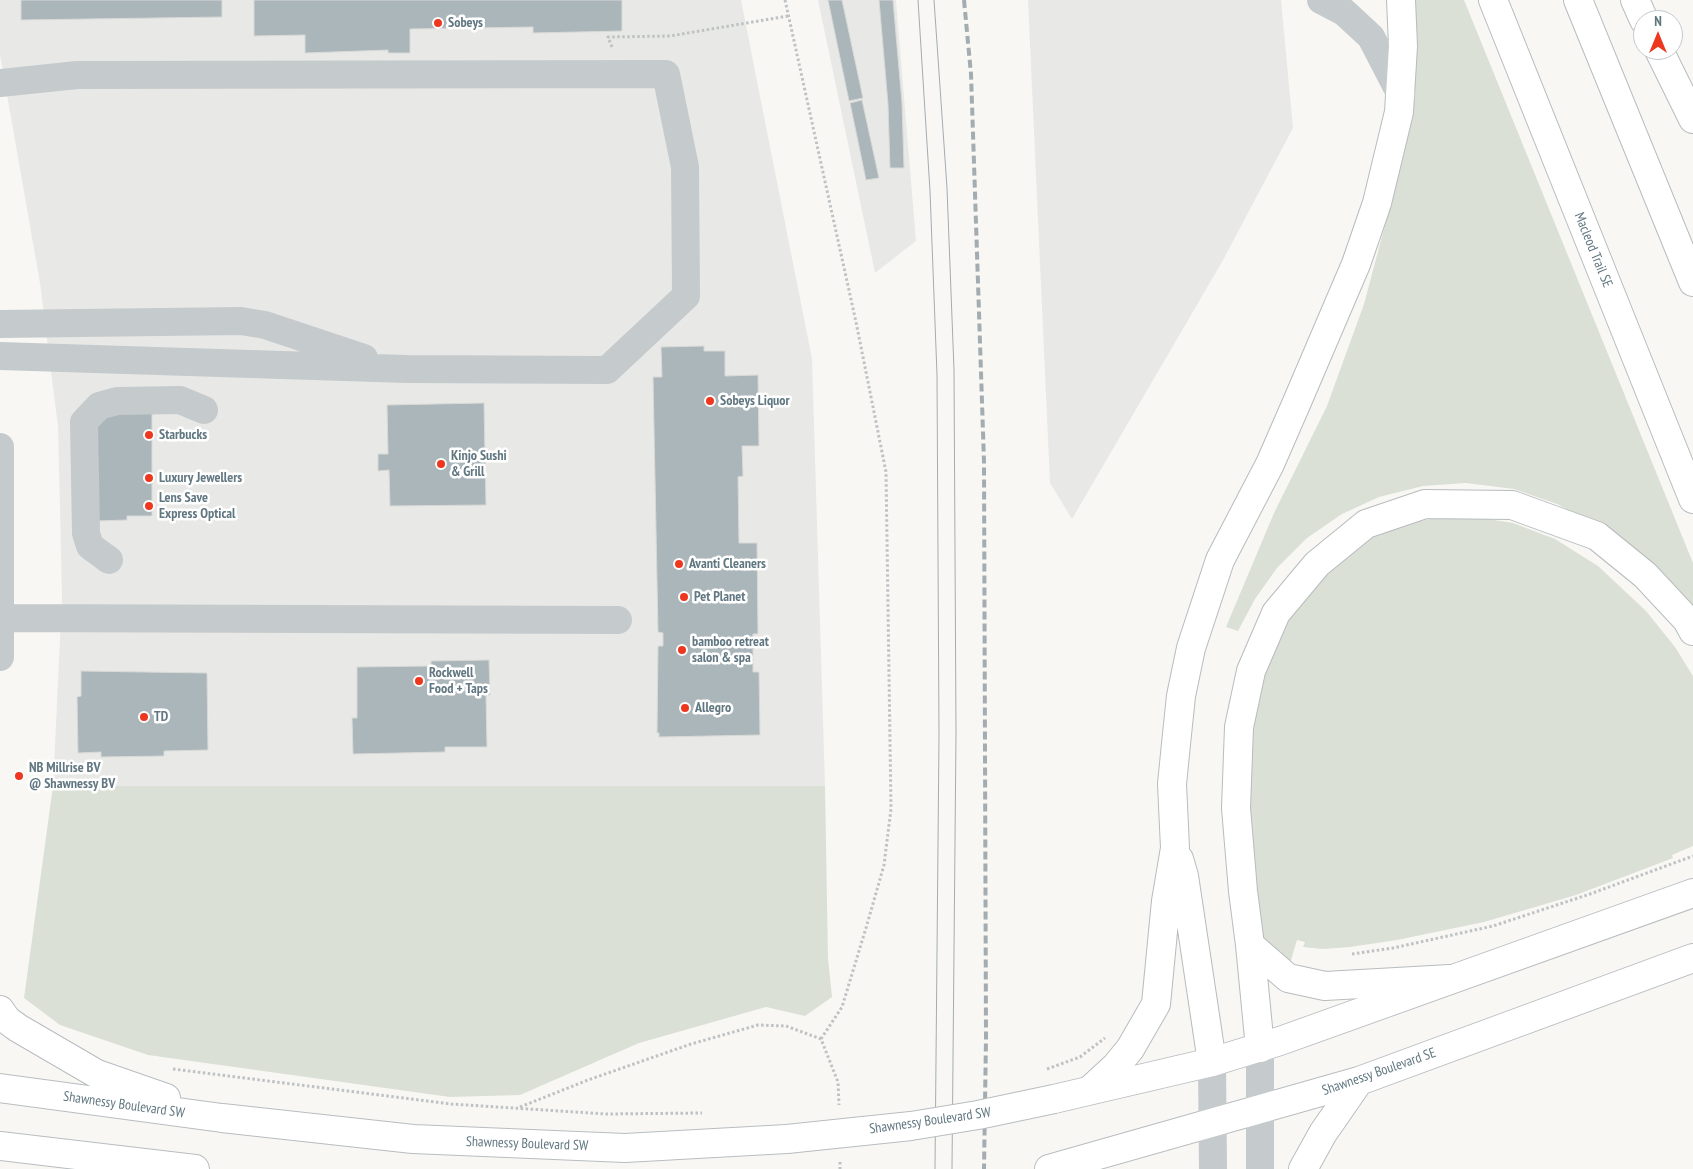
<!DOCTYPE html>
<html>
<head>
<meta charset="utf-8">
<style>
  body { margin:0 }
  #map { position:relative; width:1693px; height:1169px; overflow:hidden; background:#f8f7f4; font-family:"PT Sans Narrow",sans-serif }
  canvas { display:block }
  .north { position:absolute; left:1633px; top:10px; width:50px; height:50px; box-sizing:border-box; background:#fff; border:1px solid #c0c9cd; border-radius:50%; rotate:0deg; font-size:14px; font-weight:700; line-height:20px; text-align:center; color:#617781 }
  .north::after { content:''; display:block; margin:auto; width:18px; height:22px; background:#ed371f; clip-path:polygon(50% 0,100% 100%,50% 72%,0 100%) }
</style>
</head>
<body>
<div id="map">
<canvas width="1693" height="1169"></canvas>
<div class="north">N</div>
</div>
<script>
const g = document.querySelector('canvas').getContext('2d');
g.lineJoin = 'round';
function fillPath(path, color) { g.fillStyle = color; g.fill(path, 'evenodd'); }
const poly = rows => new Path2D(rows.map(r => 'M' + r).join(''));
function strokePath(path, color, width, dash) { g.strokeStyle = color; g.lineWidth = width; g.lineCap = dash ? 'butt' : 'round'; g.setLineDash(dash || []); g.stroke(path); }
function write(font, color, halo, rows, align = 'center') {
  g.font = font + ' "PT Sans Narrow",sans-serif'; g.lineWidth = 5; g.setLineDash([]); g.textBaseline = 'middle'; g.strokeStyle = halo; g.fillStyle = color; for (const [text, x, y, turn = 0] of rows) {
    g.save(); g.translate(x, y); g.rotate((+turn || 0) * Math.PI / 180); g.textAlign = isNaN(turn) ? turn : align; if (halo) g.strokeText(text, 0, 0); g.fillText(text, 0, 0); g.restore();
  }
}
const built = poly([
  [0,0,741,0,812,359,825,786,53,786,62,596,58,427,40,283,0,55],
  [818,0,896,0,916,241,875,273],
  [1028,0,1281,0,1293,128,1222,262,1072,519,1050,483]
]);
const green = poly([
  [1408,0,1464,0,1693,563,1693,617,1597,525,1557,504,1514,489,1466,483,1423,486,1379,497,1342,514,1307,538,1277,568,1255,599,1238,631,1226,627,1274,513,1327,406,1364,304,1392,199,1407,112],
  [1475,517,1513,523,1555,539,1598,566,1646,611,1675,647,1693,676,1693,846,1672,855,1673,858,1576,895,1484,922,1397,940,1350,947,1323,949,1303,947,1305,942,1297,940,1291,960,1281,965,1265,951,1245,840,1253,685,1295,597,1369,537,1398,525,1436,518],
  [53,786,825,786,828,959,832,997,805,1016,766,1007,639,1043,520,1095,450,1097,148,1055,60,1025,24,998]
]);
const building = poly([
  [21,0,222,0,222,17,21,20,21,0],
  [254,0,622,0,622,31,533,33,533,27,410,29,410,53,388,53,388,50,305,53,305,35,254,36,254,0],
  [828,0,842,0,863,98,849,101,828,0],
  [879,0,893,0,902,103,904,168,890,168,888,104,879,0],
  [862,100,879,178,866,180,850,103,862,100],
  [704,346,704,351,725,351,725,376,758,375,759,446,742,446,743,476,738,477,739,543,757,543,758,634,753,634,753,672,759,672,760,735,659,737,659,733,657,733,658,646,663,646,663,633,658,632,653,377,662,377,661,347,704,346],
  [484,403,486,505,390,506,389,470,378,471,378,454,388,454,387,405,484,403],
  [152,408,152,516,127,516,127,520,95,521,94,427,104,409,152,408],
  [489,660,490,695,486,695,487,747,445,747,445,752,353,754,352,718,357,718,357,667,431,666,431,661,489,660],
  [81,671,207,673,208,750,164,751,164,756,101,757,101,752,78,753,77,697,81,696,81,671]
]);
const path = poly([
  [785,0,856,322,886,472,891,809,884,865,866,928,842,1007,821,1039],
  [612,47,608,37,670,36,788,16],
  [1352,954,1393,948,1493,926,1590,894,1693,856],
  [173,1069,451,1104,606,1114,702,1113],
  [520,1107,588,1080,691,1044,758,1025,786,1026,821,1039,838,1082,839,1105],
  [840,1162,840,1169]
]);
const minor = poly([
  [1321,0,1344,12,1371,37,1401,95],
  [0,83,77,75,666,74,685,167,686,296,607,370,407,369,0,356],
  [0,324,241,321,265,325,364,358],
  [0,447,0,657],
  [109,560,90,546,86,533,84,422,99,406,117,401,180,400,204,410],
  [2,618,618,620],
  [1212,1062,1213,1169],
  [1260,1169,1260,1048]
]);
const major = poly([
  [0,1010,7,1020,18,1028,97,1074,166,1098],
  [0,1088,222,1118,413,1139,625,1148,787,1139],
  [1054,1099,1212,1062,1280,1041,1693,893],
  [0,1146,195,1169],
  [1049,1169,1359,1081,1693,958],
  [1303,1169,1323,1133,1359,1081]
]);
const highway = poly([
  [1493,0,1693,499],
  [1578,0,1693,282],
  [1635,0,1644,20],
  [1659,50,1693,119],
  [1179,859,1184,876,1212,1062],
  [1250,945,1288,978,1325,986,1450,979],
  [1260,1048,1250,945,1243,891,1236,808,1239,727,1251,671,1276,613,1317,564,1366,524,1425,504,1512,505,1597,536,1645,575,1687,620,1693,631],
  [1090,1090,1116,1066,1130,1049,1156,1004,1166,901,1175,848,1172,784,1176,744,1181,696,1191,648,1220,560,1270,464,1297,402,1356,264,1377,203,1399,112,1403,46,1401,0]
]);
const tram = poly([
  [918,0,930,191,937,375,939,736,935,1169],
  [934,0,947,188,954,370,956,733,952,1169]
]);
const rail = poly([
  [964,0,971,74,984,462,986,1038,984,1169]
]);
const pathBridge = poly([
  [1047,1069,1080,1057,1105,1038]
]);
const majorBridge = poly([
  [787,1139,911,1126,978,1115,1054,1099]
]);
const markers = [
  [438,23,5,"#ed371f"],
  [710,401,5,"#ed371f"],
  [149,435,5,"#ed371f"],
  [441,464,5,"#ed371f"],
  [149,478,5,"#ed371f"],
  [149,506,5,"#ed371f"],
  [679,564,5,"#ed371f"],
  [684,597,5,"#ed371f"],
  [682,650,5,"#ed371f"],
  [419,681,5,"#ed371f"],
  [685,708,5,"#ed371f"],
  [144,717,5,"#ed371f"],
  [19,776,5,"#ed371f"]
];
const poiNames = [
  ["Sobeys",448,23],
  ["Sobeys Liquor",720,401],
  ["Starbucks",159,435],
  ["Kinjo Sushi",451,456],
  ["& Grill",451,472],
  ["Luxury Jewellers",159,478],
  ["Lens Save",159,498],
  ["Express Optical",159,514],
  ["Avanti Cleaners",689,564],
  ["Pet Planet",694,597],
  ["bamboo retreat",692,642],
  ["salon & spa",692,658],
  ["Rockwell",429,673],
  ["Food + Taps",429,689],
  ["Allegro",695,708],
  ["TD",154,717],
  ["NB Millrise BV",29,768],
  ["@ Shawnessy BV",29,784]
];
const streetNames = [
  ["Macleod Trail SE",1593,250,68],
  ["Shawnessy Boulevard SE",1379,1072,-19],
  ["Shawnessy Boulevard SW",124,1105,8],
  ["Shawnessy Boulevard SW",930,1121,-8],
  ["Shawnessy Boulevard SW",527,1144,2]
];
fillPath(built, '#e8e9e7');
fillPath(green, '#dae0d5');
fillPath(building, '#abb6ba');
strokePath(building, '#d9d9d7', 1);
strokePath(major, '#b8bdc0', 30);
strokePath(highway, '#b7bcbe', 30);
strokePath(path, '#bec2c3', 3, [2.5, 2.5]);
strokePath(minor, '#c5cacc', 28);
strokePath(major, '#fff', 28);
strokePath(highway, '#fff', 28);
strokePath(tram, '#a3acb0', 1);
strokePath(rail, '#a3acb0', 4, [8, 4]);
strokePath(majorBridge, '#b8bdc0', 30, []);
strokePath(pathBridge, '#bec2c3', 3, [2.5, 2.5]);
strokePath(majorBridge, '#fff', 28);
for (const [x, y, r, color] of markers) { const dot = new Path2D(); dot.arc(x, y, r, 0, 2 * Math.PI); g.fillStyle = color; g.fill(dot); strokePath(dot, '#fff', 2); }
write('bold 14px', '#617781', '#fff', poiNames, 'left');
write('14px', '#617781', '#fff', streetNames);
</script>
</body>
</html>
